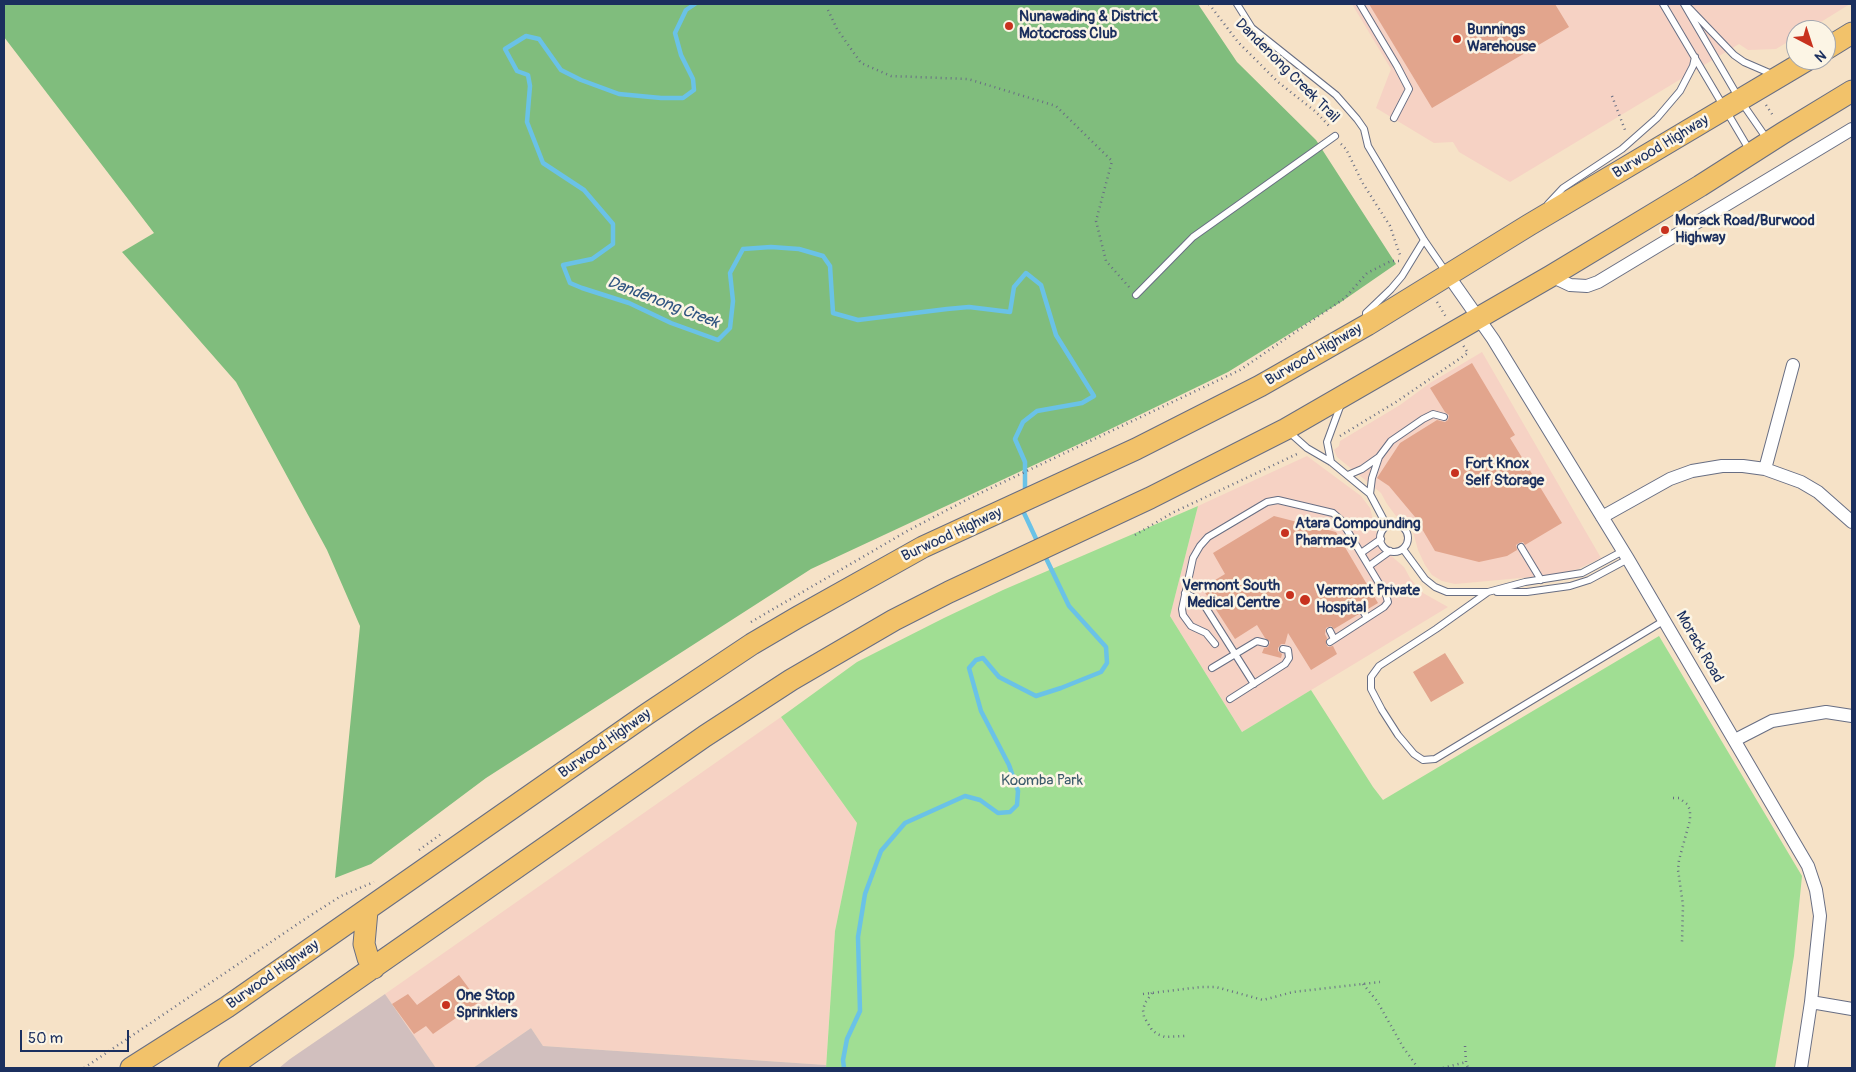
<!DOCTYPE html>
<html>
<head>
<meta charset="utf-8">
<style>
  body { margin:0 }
  #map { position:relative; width:1856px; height:1072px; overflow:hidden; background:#f6e2c7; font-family:Pangolin,sans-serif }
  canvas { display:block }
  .frame { position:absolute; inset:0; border:5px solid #1b2f5e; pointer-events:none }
  .north { position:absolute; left:1786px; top:20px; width:50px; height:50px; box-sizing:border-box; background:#fcf5e5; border:1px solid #a2a6af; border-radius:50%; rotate:140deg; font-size:14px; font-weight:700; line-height:20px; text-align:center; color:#1b2f5e }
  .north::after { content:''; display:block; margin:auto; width:18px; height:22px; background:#c8321e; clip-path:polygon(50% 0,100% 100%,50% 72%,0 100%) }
  .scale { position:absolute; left:20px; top:1030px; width:109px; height:22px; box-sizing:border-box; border:2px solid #1b2f5e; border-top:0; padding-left:6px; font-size:15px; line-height:18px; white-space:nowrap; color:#1b2f5e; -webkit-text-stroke:4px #fcf5e5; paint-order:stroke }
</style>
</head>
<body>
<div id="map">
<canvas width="1856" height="1072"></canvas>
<div class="frame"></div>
<div class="north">N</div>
<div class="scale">50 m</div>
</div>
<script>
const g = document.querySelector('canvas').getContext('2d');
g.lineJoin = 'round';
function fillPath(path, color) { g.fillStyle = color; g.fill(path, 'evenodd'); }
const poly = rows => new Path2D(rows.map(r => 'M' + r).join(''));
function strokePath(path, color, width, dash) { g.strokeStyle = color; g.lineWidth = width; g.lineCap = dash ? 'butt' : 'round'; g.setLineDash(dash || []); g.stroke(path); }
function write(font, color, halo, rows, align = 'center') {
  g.font = font + ' Pangolin,sans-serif'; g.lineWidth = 5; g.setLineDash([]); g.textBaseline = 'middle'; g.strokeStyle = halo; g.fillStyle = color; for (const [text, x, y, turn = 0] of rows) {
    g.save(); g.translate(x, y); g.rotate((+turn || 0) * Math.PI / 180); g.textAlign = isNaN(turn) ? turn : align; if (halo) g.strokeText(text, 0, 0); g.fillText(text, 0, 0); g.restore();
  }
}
const built = poly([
  [1352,4,1850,4,1808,30,1796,30,1796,37,1776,49,1748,50,1739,44,1510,182,1459,152,1453,142,1434,143,1376,108,1391,69],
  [1482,352,1601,558,1578,569,1554,575,1455,584,1442,581,1432,575,1425,565,1418,550,1412,528,1396,516,1387,504,1381,493,1337,457,1334,450,1339,446,1340,441,1400,405,1430,383],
  [1307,456,1361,496,1370,508,1380,546,1404,567,1410,578,1423,593,1448,607,1242,732,1170,616,1198,506],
  [781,717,857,823,835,931,826,1065,543,1046,531,1028,473,1068,436,1068,385,994]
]);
const industrial = poly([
  [385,994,436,1068,279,1068,290,1059],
  [531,1028,543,1046,826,1065,826,1068,473,1068]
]);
const green = poly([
  [1198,506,1170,616,1242,732,1311,690,1373,787,1383,800,1659,636,1802,876,1794,956,1775,1068,826,1068,835,931,857,823,781,717,857,662,944,618,1003,590]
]);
const forest = poly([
  [4,4,1198,4,1237,62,1316,140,1396,264,1341,302,1228,372,1092,438,811,569,486,778,371,864,335,878,360,626,327,550,236,382,122,252,154,233,4,37]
]);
const stream = poly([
  [695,4,686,10,675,33,681,55,693,79,694,90,683,98,661,98,619,94,581,80,561,70,539,39,526,36,505,49,517,71,528,75,530,86,527,122,543,163,584,190,613,224,613,244,592,259,563,265,570,283,582,288,629,303,671,323,718,340,730,328,733,301,730,273,743,249,771,247,799,249,823,256,830,266,833,313,858,320,947,309,969,307,1010,312,1014,287,1026,273,1041,285,1056,335,1094,396,1082,403,1037,411,1023,422,1015,439,1025,462,1025,493],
  [1024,506,1024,513,1038,543],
  [844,1068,843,1060,847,1039,860,1011,858,937,865,894,881,851,905,823,965,796,980,800,998,813,1010,812,1017,805,1018,791,1009,765,981,711,969,668,976,660,983,658,999,677,1036,696,1061,688,1101,672,1107,663,1106,647,1069,606,1044,554]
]);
const building = poly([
  [1369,4,1555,4,1569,27,1432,108],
  [1472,363,1515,435,1510,438,1562,523,1525,545,1523,542,1519,543,1516,545,1517,550,1507,556,1479,562,1435,551,1415,517,1389,486,1377,478,1400,443,1437,420,1445,422,1448,420,1449,415,1445,412,1430,388],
  [1274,516,1336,532,1378,603,1368,609,1364,606,1360,607,1358,610,1359,614,1334,629,1331,626,1326,628,1325,634,1327,638,1326,644,1328,647,1333,646,1337,654,1311,670,1288,633,1285,644,1281,644,1278,648,1278,651,1282,654,1281,658,1262,653,1264,648,1268,647,1270,642,1265,638,1257,625,1235,639,1202,588,1225,574,1213,553],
  [1445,653,1464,683,1431,702,1413,672],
  [459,975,479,1002,433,1034,426,1026,414,1034,392,1004,408,994,417,1005]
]);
const path = poly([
  [1209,4,1238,42,1278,82,1316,112,1330,127],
  [828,10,837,29,861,63,891,76,968,79,1056,106,1112,161,1096,221,1106,261,1130,288],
  [1612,96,1625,130],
  [1766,105,1774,117],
  [1341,144,1346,149,1362,182,1390,226,1401,258],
  [1437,302,1446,317],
  [1340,436,1396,402,1468,353,1463,345],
  [1304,523,1305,516],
  [1135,535,1172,513,1297,454],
  [751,622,909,530,972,497,1240,370,1345,298,1367,273,1391,261,1400,261],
  [1673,798,1679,798,1687,804,1690,810,1690,820,1679,860,1678,870,1683,905,1682,942],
  [419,850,441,834],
  [1363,984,1377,1001,1403,1047,1418,1068],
  [1152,993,1145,1003,1143,1010,1144,1017,1152,1030,1157,1034,1165,1037,1185,1036],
  [1143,994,1201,987,1216,987,1263,1000,1293,992,1380,982],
  [1465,1046,1466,1062,1468,1068],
  [84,1068,308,917,341,896,374,882],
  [1443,1068,1466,1062]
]);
const service = poly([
  [1237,4,1252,28,1336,95,1357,119,1364,129,1368,146,1424,240,1446,272],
  [1360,4,1397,66,1409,89,1394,118],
  [1663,4,1750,151],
  [1684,4,1740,100,1767,139],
  [1689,8,1734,55,1744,62,1774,75],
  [1548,204,1563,188,1622,149,1657,118,1680,91,1693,66,1695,57],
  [1136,295,1193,237,1335,136],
  [1367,319,1366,313,1391,289,1402,276,1424,240],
  [1289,432,1307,448,1331,462,1370,494,1387,526],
  [1331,462,1327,442,1341,404],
  [1348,475,1362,469,1379,457,1391,441,1423,419,1433,414,1444,417],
  [1370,494,1372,478,1379,457],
  '1380 538a14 14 0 1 1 28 0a14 14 0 1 1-28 0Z',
  [1521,547,1541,580],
  [1403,549,1425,579,1435,587,1447,592,1487,592],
  [1623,551,1582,573,1525,582,1488,592,1436,629,1379,666,1371,677,1371,689,1382,710,1398,735,1414,754,1423,760,1435,759,1665,620],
  [1361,553,1381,539],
  [1369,566,1390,551],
  [1497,592,1527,592,1570,586,1589,580,1628,559],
  [1185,593,1200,601,1206,608,1254,684],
  [1363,611,1367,618],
  [1330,631,1334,639],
  [1215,644,1206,633,1191,626,1183,615,1182,609,1193,558,1200,546,1208,537,1267,502,1278,500,1333,513,1341,520,1386,595,1388,602,1384,607,1330,642],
  [1212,668,1257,641,1265,643],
  [1230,699,1285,664,1289,658,1288,650,1283,649]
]);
const minor = poly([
  [1448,275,1493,339,1628,559,1808,866,1816,890,1820,916,1811,1002,1801,1068],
  [1551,276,1570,285,1587,286,1598,282,1852,129],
  [1765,469,1793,365],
  [1602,517,1670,479,1692,471,1722,466,1743,466,1765,469,1801,482,1818,492,1852,522],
  [1735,740,1772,721,1826,712,1852,716],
  [1811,1002,1852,1009]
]);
const trunk = poly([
  [1826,49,1852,33],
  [367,911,364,944,368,958,374,968],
  [131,1068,227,1007,647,714,752,644,798,617,923,547,1136,449,1260,386,1367,325,1529,225,1807,60],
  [229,1068,705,736,791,680,894,620,949,592,1150,498,1286,429,1551,276,1700,186,1783,133,1852,91]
]);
const markers = [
  [1009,26,5,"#c8321e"],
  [1457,39,5,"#c8321e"],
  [1665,230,5,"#c8321e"],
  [1455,473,5,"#c8321e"],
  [1285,533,5,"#c8321e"],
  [1290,595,5,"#c8321e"],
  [1305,600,6,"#c8321e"],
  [446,1005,5,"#c8321e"]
];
const poiNames = [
  ["Nunawading & District",1019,17],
  ["Motocross Club",1019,34],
  ["Bunnings",1467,30],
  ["Warehouse",1467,47],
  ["Morack Road/Burwood",1675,221],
  ["Highway",1675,238],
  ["Fort Knox",1465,464],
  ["Self Storage",1465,481],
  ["Atara Compounding",1295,524],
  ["Pharmacy",1295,541],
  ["Vermont South",1280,586,"right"],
  ["Medical Centre",1280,603,"right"],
  ["Vermont Private",1316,591],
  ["Hospital",1316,608],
  ["One Stop",456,996],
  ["Sprinklers",456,1013]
];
const streetNames = [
  ["Dandenong Creek Trail",1287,71,45],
  ["Burwood Highway",1661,147,-31],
  ["Burwood Highway",1314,355,-30],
  ["Burwood Highway",952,535,-25],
  ["Morack Road",1699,647,60],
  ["Burwood Highway",605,744,-35],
  ["Burwood Highway",273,975,-35]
];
const parkNames = [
  ["Koomba Park",1042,781]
];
const waterNames = [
  ["Dandenong Creek",663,303,21]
];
fillPath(built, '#f6d2c4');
fillPath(industrial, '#d1bfbe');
fillPath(green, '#a0de93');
fillPath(forest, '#80bd7d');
strokePath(stream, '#6ac2e7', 4.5);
fillPath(building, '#e2a58d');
strokePath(service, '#686e83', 8);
strokePath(minor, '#686e83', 14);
strokePath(trunk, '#686e83', 23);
strokePath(path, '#686e83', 2.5, [1, 4]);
strokePath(service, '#fff', 6);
strokePath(minor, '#fff', 12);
strokePath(trunk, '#f2c26a', 21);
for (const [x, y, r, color] of markers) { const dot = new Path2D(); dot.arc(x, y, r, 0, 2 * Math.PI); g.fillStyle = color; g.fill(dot); strokePath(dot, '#fcf5e5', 2); }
write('bold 15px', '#1b2f5e', '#fcf5e5', poiNames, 'left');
write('15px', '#1b2f5e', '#fcf5e5', streetNames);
write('15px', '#3c5b6b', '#fcf5e5', parkNames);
write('italic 16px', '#2f5480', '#fcf5e5', waterNames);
</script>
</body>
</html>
